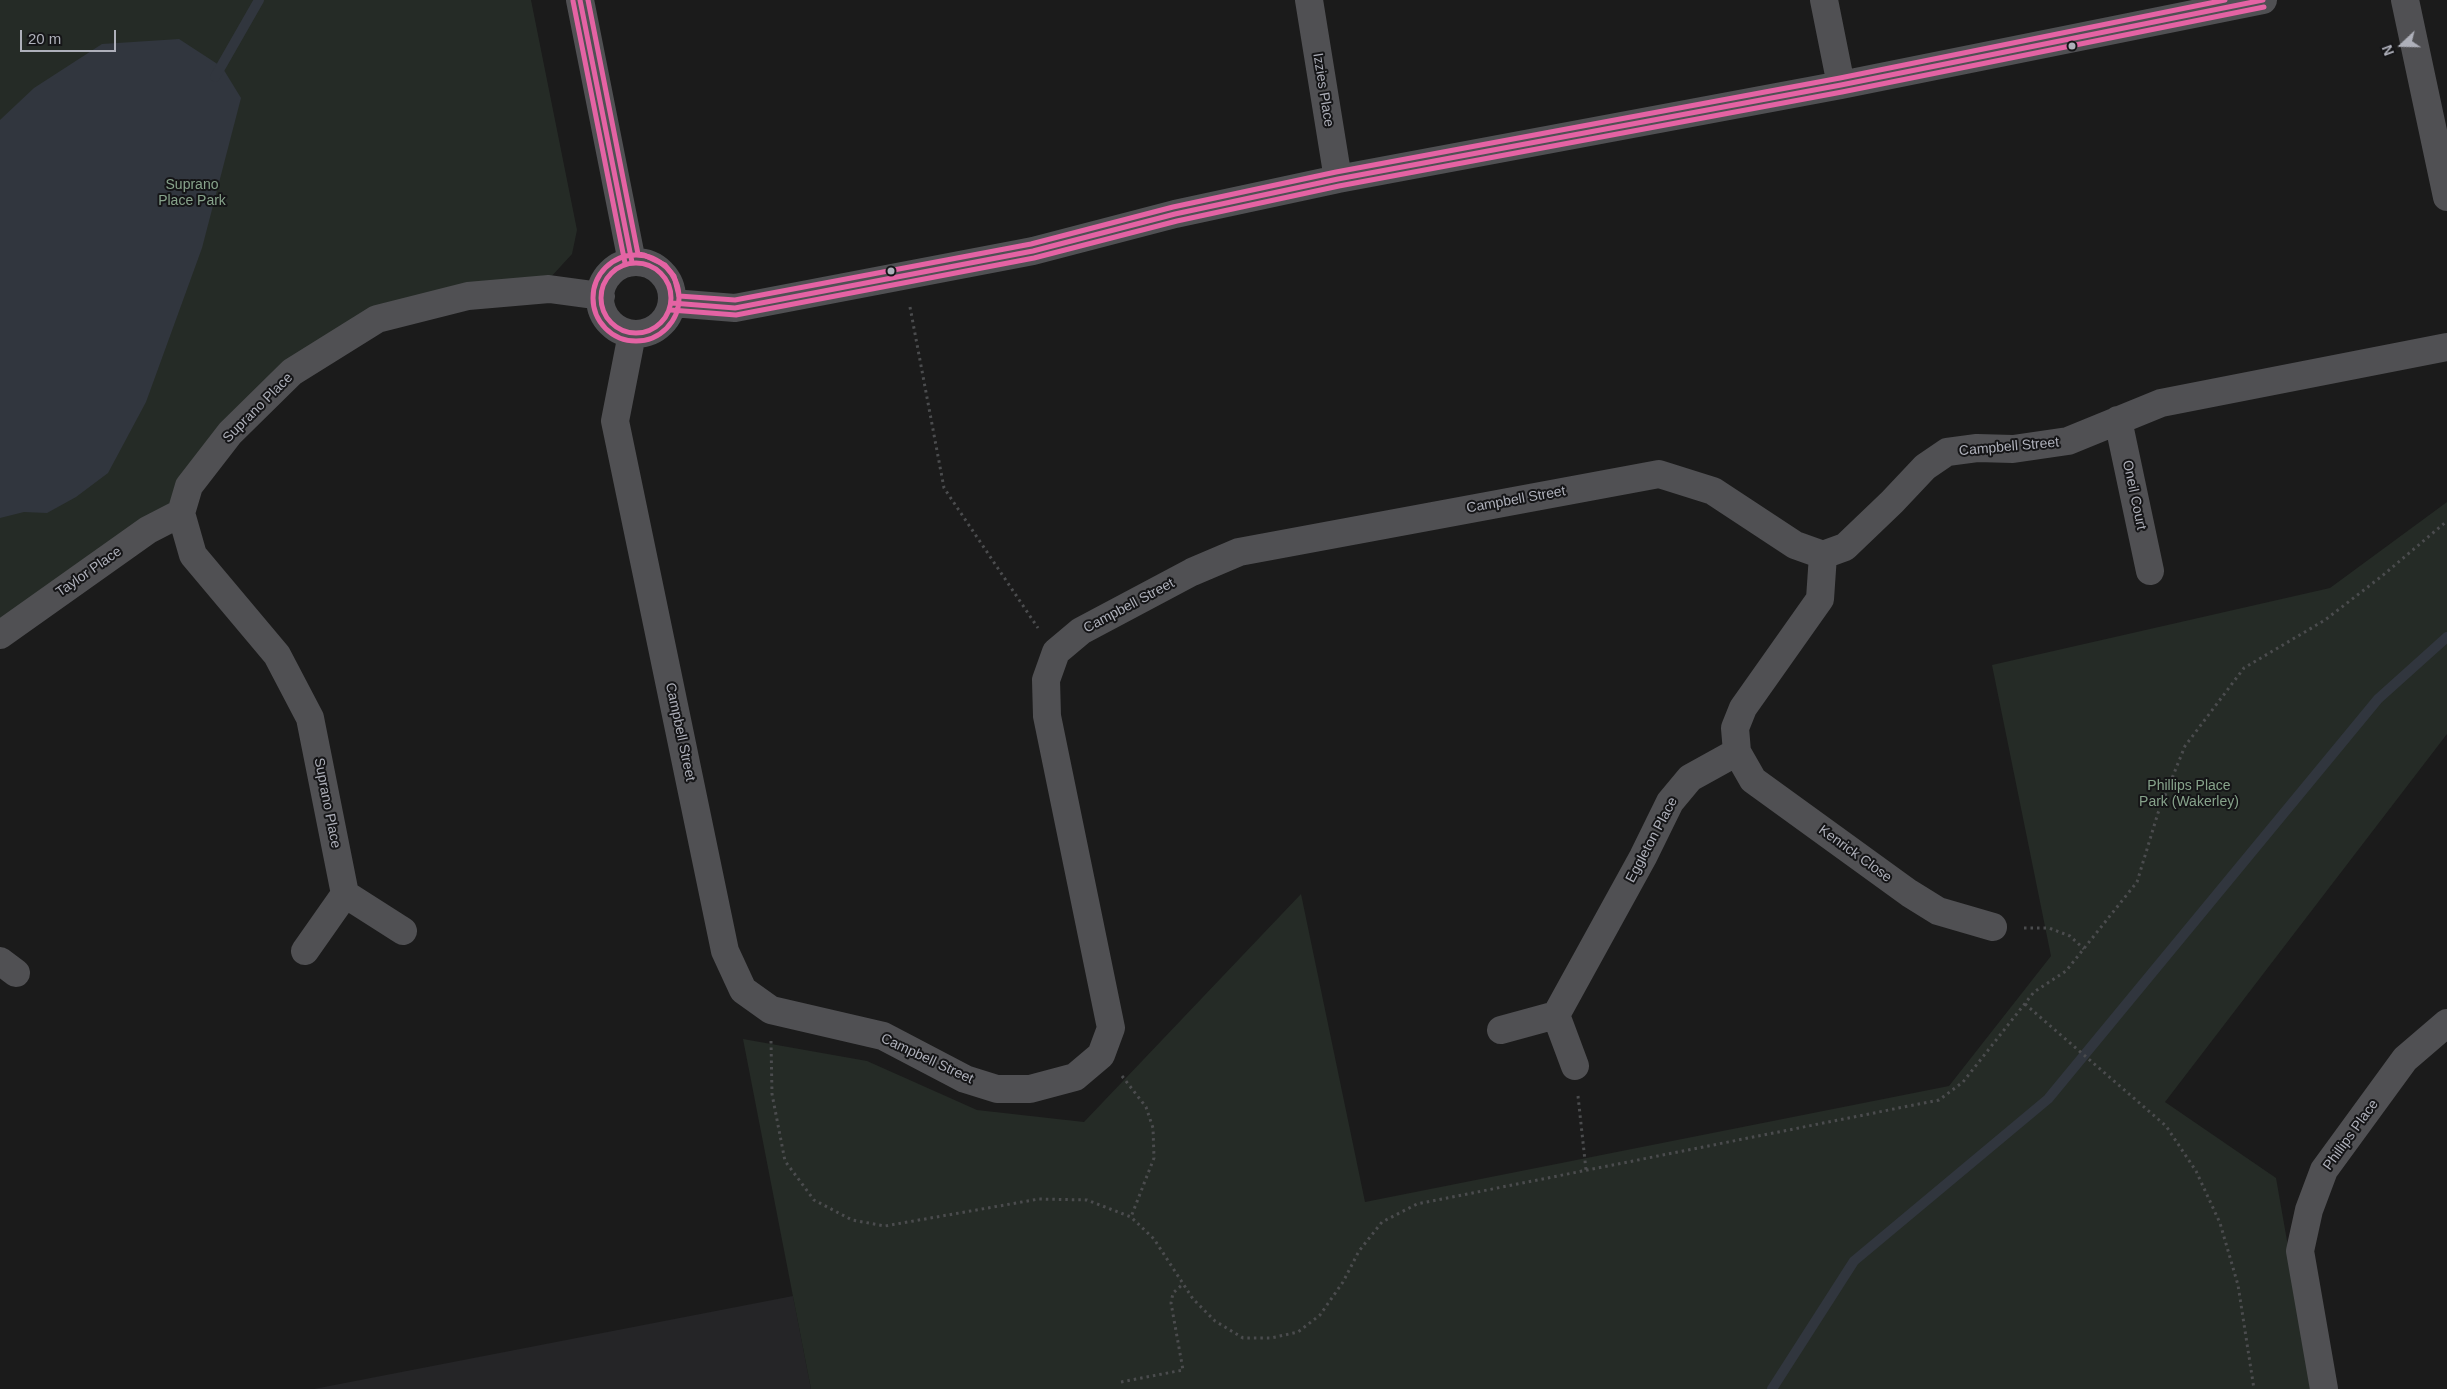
<!DOCTYPE html>
<html>
<head>
<meta charset="utf-8">
<style>
  body { margin:0 }
  #map { position:relative; width:2447px; height:1389px; overflow:hidden; background:#1b1b1b; font-family:Arial,sans-serif }
  canvas { display:block }
  .north { position:absolute; left:2377px; top:20px; width:50px; height:50px; -webkit-text-stroke:4px #151517; paint-order:stroke; rotate:249deg; font-size:14px; font-weight:700; line-height:20px; text-align:center; color:#aeb0ba }
  .north::after { content:''; display:block; margin:auto; width:18px; height:22px; background:#aeb0ba; clip-path:polygon(50% 0,100% 100%,50% 72%,0 100%) }
  .scale { position:absolute; left:20px; top:30px; width:96px; height:22px; box-sizing:border-box; border:2px solid #aeb0ba; border-top:0; padding-left:6px; font-size:15px; line-height:18px; white-space:nowrap; color:#aeb0ba; -webkit-text-stroke:4px #151517; paint-order:stroke }
</style>
</head>
<body>
<div id="map">
<canvas width="2447" height="1389"></canvas>
<div class="north">N</div>
<div class="scale">20 m</div>
</div>
<script>
const g = document.querySelector('canvas').getContext('2d');
g.lineJoin = 'round';
function fillPath(path, color) { g.fillStyle = color; g.fill(path, 'evenodd'); }
const poly = rows => new Path2D(rows.map(r => 'M' + r).join(''));
function strokePath(path, color, width, dash) { g.strokeStyle = color; g.lineWidth = width; g.lineCap = dash ? 'butt' : 'round'; g.setLineDash(dash || []); g.stroke(path); }
function write(font, color, halo, rows, align = 'center') {
  g.font = font + ' Arial,sans-serif'; g.lineWidth = 4; g.setLineDash([]); g.textBaseline = 'middle'; g.strokeStyle = halo; g.fillStyle = color; for (const [text, x, y, turn = 0] of rows) {
    g.save(); g.translate(x, y); g.rotate((+turn || 0) * Math.PI / 180); g.textAlign = isNaN(turn) ? turn : align; if (halo) g.strokeText(text, 0, 0); g.fillText(text, 0, 0); g.restore();
  }
}
const built = poly([
  [793,1296,811,1389,314,1389]
]);
const green = poly([
  [0,0,531,0,577,230,572,254,550,278,372,308,173,501,0,628],
  [2447,502,2447,734,2165,1102,2276,1178,2313,1389,811,1389,743,1039,867,1061,977,1110,1084,1122,1301,894,1365,1202,1949,1086,2051,956,1992,665,2330,588]
]);
const water = poly([
  [179,39,222,67,241,98,202,248,146,402,108,473,76,497,47,513,24,512,0,518,0,120,34,88,102,44]
]);
const stream = poly([
  [215,77,259,0],
  [1772,1389,1854,1261,2048,1099,2378,699,2447,637]
]);
const path = poly([
  [910,307,944,488,1038,628],
  [2024,928,2049,928,2070,936,2084,949],
  [2025,1004,2166,1126,2196,1171,2220,1223,2238,1285,2254,1389],
  [771,1041,772,1094,785,1161,814,1200,852,1220,885,1226,1039,1199,1087,1200,1131,1217,1154,1239,1193,1299,1215,1321,1243,1338,1271,1338,1298,1332,1320,1315,1343,1282,1359,1251,1382,1222,1417,1204,1939,1100,1963,1082,2034,992,2066,971,2137,882,2158,813,2185,746,2244,668,2325,620,2382,576,2447,521],
  [1122,1076,1146,1107,1153,1128,1154,1158,1131,1217],
  [1578,1096,1586,1170],
  [1121,1382,1183,1370,1171,1303,1173,1293,1183,1284]
]);
const minor = poly([
  [580,0,632,262],
  [1309,0,1338,179],
  [1824,0,1841,85],
  [2405,0,2447,197],
  '600 298a36 36 0 1 1 72 0a36 36 0 1 1-72 0Z',
  [672,303,735,308,1033,251,1175,214,1338,179,1841,85,2263,0],
  [632,334,615,421,725,951,743,990,771,1010,883,1036,965,1079,997,1089,1030,1089,1075,1077,1101,1055,1111,1028,1047,716,1046,680,1056,652,1081,631,1192,572,1239,552,1659,474,1713,491,1795,545,1823,555,1845,547,1892,502,1925,467,1947,452,1977,448,2013,449,2068,441,2161,403,2447,347],
  [2118,420,2150,571],
  [0,635,148,530,181,513],
  [1737,752,1753,780,1909,893,1938,911,1993,927],
  [345,894,310,718,277,655,193,555,181,513,189,486,230,433,292,372,377,319,468,296,549,289,601,296],
  [305,951,345,894,403,931],
  [0,961,16,973],
  [1556,1015,1643,857,1670,802,1690,778,1737,752,1735,728,1743,708,1820,599,1823,555],
  [1501,1030,1556,1015,1575,1066],
  [2324,1389,2300,1251,2309,1210,2324,1170,2405,1059,2447,1023]
]);
const bus1 = poly([
  [580,0,632,262],
  '601 298a35 35 0 1 1 70 0a35 35 0 1 1-70 0Z',
  [672,303,735,308,1033,251,1175,214,1338,179,1841,85,2263,0]
]);
const bus2 = poly([
  [573,1,625,263],
  '593 298a43 43 0 1 1 86 0a43 43 0 1 1-86 0Z',
  [671,310,736,315,1034,258,1177,221,1339,186,1842,92,2264,7]
]);
const bus3 = poly([
  [588,0,638,254,644,255,665,265,674,276,679,296,735,300,1031,244,1173,207,1336,172,1840,78,2225,0]
]);
const markers = [
  [2072,46,4.5,"#aeb0ba"],
  [891,271,4.5,"#aeb0ba"]
];
const streetNames = [
  ["Izzies Place",1323,90,81],
  ["Suprano Place",258,408,-45],
  ["Campbell Street",2009,447,-5],
  ["Oneil Court",2134,495,78],
  ["Campbell Street",1516,500,-10],
  ["Taylor Place",89,572,-35],
  ["Campbell Street",1129,606,-28],
  ["Campbell Street",680,732,78],
  ["Suprano Place",327,803,79],
  ["Eggleton Place",1652,840,-62],
  ["Kenrick Close",1855,854,36],
  ["Campbell Street",927,1059,25],
  ["Phillips Place",2351,1135,-54]
];
const parkNames = [
  ["Suprano",192,185],
  ["Place Park",192,201],
  ["Phillips Place",2189,786],
  ["Park (Wakerley)",2189,802]
];
fillPath(built, '#252527');
fillPath(green, '#252b26');
fillPath(water, '#31363e');
strokePath(stream, '#31363e', 10);
strokePath(path, '#4b4c4e', 3, [2.5, 4]);
strokePath(minor, '#505053', 28);
strokePath(bus1, '#e463a4', 5);
strokePath(bus2, '#e463a4', 5);
strokePath(bus3, '#e463a4', 5);
for (const [x, y, r, color] of markers) { const dot = new Path2D(); dot.arc(x, y, r, 0, 2 * Math.PI); g.fillStyle = color; g.fill(dot); strokePath(dot, '#151517', 2); }
write('14px', '#aeb0ba', '#151517', streetNames);
write('14px', '#87a38b', '#151517', parkNames);
</script>
</body>
</html>
